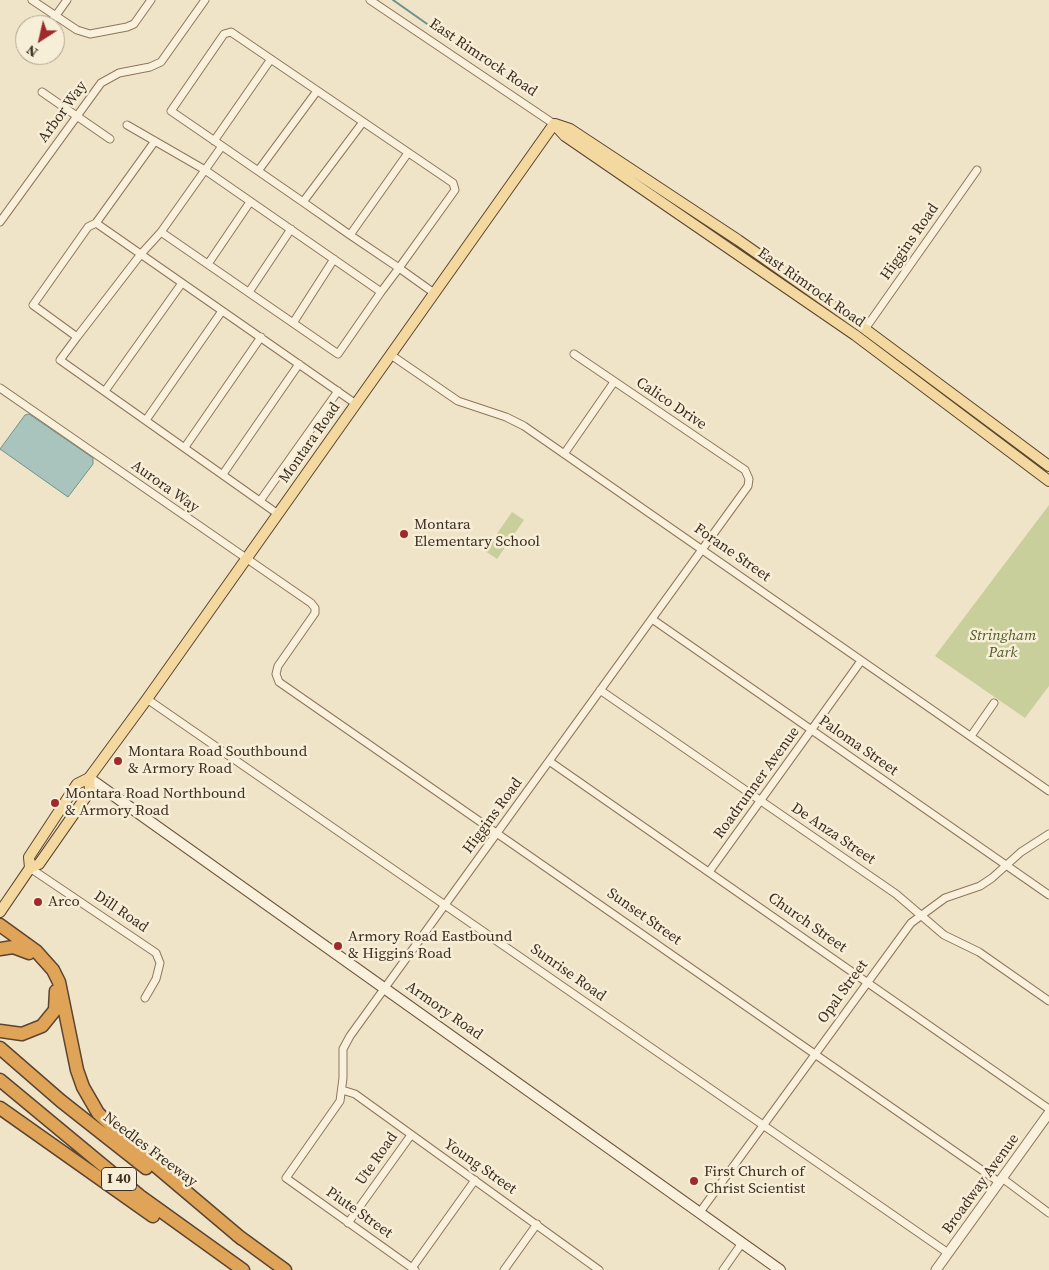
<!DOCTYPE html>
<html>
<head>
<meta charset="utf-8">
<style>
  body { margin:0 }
  #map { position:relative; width:1049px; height:1270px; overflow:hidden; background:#f0e4c8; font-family:"Source Serif 4",serif }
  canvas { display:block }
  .north { position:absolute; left:15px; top:15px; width:50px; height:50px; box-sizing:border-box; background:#f7eed8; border:1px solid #ada18e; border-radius:50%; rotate:215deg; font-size:14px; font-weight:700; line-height:20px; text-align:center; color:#3d2e20 }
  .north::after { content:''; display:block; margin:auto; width:18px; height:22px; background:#9e2a2b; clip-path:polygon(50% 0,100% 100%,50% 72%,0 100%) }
</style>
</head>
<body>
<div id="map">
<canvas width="1049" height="1270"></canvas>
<div class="north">N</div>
</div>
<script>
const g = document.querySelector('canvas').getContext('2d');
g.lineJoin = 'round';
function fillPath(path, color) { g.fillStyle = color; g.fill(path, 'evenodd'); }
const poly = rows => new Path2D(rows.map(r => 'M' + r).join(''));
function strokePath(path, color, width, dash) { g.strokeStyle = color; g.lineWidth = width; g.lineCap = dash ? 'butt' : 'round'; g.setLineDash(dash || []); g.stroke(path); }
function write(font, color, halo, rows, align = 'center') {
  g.font = font + ' "Source Serif 4",serif'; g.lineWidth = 5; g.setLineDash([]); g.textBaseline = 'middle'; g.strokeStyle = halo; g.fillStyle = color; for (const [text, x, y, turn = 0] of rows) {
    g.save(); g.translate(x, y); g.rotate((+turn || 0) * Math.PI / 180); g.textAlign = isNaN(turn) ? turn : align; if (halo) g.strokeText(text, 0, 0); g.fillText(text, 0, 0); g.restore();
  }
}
const green = poly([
  [1049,505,1049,686,1025,718,935,656],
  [512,512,524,520,497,559,485,551]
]);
const water = poly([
  [29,414,93,458,93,464,68,497,0,449,25,415,29,414]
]);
const stream = poly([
  [393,0,474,57]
]);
const minor = poly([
  [32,0,77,30,90,34,127,27,134,24,151,0],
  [370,0,554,124],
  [49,25,67,0],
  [42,92,110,139],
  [127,125,205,170,381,292],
  [155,141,96,223,88,227,33,305,77,337,60,360,278,514],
  [214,141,271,59],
  [222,146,161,232,338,354,381,292,399,268,455,190,453,183,231,32,224,34,171,111,222,146,303,202,350,235,399,268,434,293],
  [258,171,317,91],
  [303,202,363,122],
  [0,222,101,83,119,73,150,67,161,62,205,0],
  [96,223,356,404],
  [350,235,408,153],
  [208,264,250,202],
  [249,292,291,229],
  [293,323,334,259],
  [865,329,977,170],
  [77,337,141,254,161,232],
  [391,355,458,401,506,417,524,426,1049,791],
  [0,388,311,603,315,608,315,613,278,666,276,674,279,682,999,1182],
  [105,391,182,283],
  [146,420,222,311],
  [185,447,261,337],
  [564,454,614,382],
  [223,474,299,364],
  [260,501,338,391],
  [652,619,1049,895],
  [600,690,896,894,944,935,979,952,1049,1001],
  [147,699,948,1253],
  [971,736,994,703],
  [549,761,1049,1109],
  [30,868,156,953,160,963,156,979,145,998],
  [709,872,861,661],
  [342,1090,355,1094,599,1270],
  [1002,1178,1049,1213],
  [700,1212,911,923,945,898,980,886,992,878,1021,852,1049,834],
  [348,1223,411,1135],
  [412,1268,475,1180],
  [415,1270,286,1178,340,1101,343,1078,343,1049,350,1036,748,486,749,479,745,470,574,354],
  [504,1270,537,1224],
  [723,1270,742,1243]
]);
const tertiary = poly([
  [936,1270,1049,1113]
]);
const secondary = poly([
  [89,778,780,1270]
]);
const primary = poly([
  [554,124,565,136,855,335,1049,481],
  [555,124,570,129,738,240,865,329,1049,466],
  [30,868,29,857,77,784,89,778,147,699,554,124],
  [0,912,30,868,39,864,90,791,89,778]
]);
const motorway = poly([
  [0,925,36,951,53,970,59,982,77,1070,83,1087,98,1113,139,1152,242,1239],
  [0,949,13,947,29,953],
  [0,1031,22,1034,42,1026,55,1010,56,991],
  [0,1048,61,1101,146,1168],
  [0,1080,140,1196,243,1270],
  [0,1108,153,1216],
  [237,1235,285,1270]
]);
const markers = [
  [404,534,5,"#9e2a2b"],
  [118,761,5,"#9e2a2b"],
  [55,803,5,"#9e2a2b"],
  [38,902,5,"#9e2a2b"],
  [338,946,5,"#9e2a2b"],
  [694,1181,5,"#9e2a2b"]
];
const shields = [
  [119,1179,35]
];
const shieldNames = [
  ["I 40",119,1179]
];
const streetNames = [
  ["East Rimrock Road",483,58,34],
  ["Arbor Way",63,112,-54],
  ["Higgins Road",910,242,-55],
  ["East Rimrock Road",811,288,35],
  ["Calico Drive",671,404,34],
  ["Montara Road",310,443,-55],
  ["Aurora Way",165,487,35],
  ["Forane Street",732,553,35],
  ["Paloma Street",858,746,35],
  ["Roadrunner Avenue",757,783,-54],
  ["Higgins Road",493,816,-54],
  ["De Anza Street",833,834,34],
  ["Dill Road",121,912,34],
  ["Sunset Street",644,917,35],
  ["Church Street",807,923,35],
  ["Sunrise Road",568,973,35],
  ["Opal Street",843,992,-54],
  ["Armory Road",444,1011,35],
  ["Needles Freeway",150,1150,37],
  ["Ute Road",377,1159,-55],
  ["Young Street",480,1167,35],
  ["Broadway Avenue",981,1184,-54],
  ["Piute Street",359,1213,35]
];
const poiNames = [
  ["Montara",414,525],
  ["Elementary School",414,542],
  ["Montara Road Southbound",128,752],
  ["& Armory Road",128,769],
  ["Montara Road Northbound",65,794],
  ["& Armory Road",65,811],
  ["Arco",48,902],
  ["Armory Road Eastbound",348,937],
  ["& Higgins Road",348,954],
  ["First Church of",704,1172],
  ["Christ Scientist",704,1189]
];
const parkNames = [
  ["Stringham",1003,636],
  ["Park",1003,653]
];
fillPath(green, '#c9cf9b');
fillPath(water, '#a9c4bc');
strokePath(water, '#6f938a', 1);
strokePath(stream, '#6f938a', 2);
strokePath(minor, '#8d765c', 9);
strokePath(tertiary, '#8d765c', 11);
strokePath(secondary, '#6f573f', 12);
strokePath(primary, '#5b4430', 12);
strokePath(motorway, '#5b4430', 15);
strokePath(minor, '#faf1dc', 7);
strokePath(tertiary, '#faf1dc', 9);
strokePath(secondary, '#faf1dc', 10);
strokePath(primary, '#f3d9a0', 10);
strokePath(motorway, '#e0a458', 12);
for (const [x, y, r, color] of markers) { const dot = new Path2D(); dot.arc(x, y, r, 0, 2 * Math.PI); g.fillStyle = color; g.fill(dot); strokePath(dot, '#f7eed8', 2); }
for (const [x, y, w] of shields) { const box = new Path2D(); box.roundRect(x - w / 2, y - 11.5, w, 23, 4); g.fillStyle = '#f7eed8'; g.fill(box); strokePath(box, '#3d2e20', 1); }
write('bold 14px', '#3d2e20', null, shieldNames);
write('15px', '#3d2e20', '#f7eed8', streetNames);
write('15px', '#3d2e20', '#f7eed8', poiNames, 'left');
write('italic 15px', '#4d5a26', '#f7eed8', parkNames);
</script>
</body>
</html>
